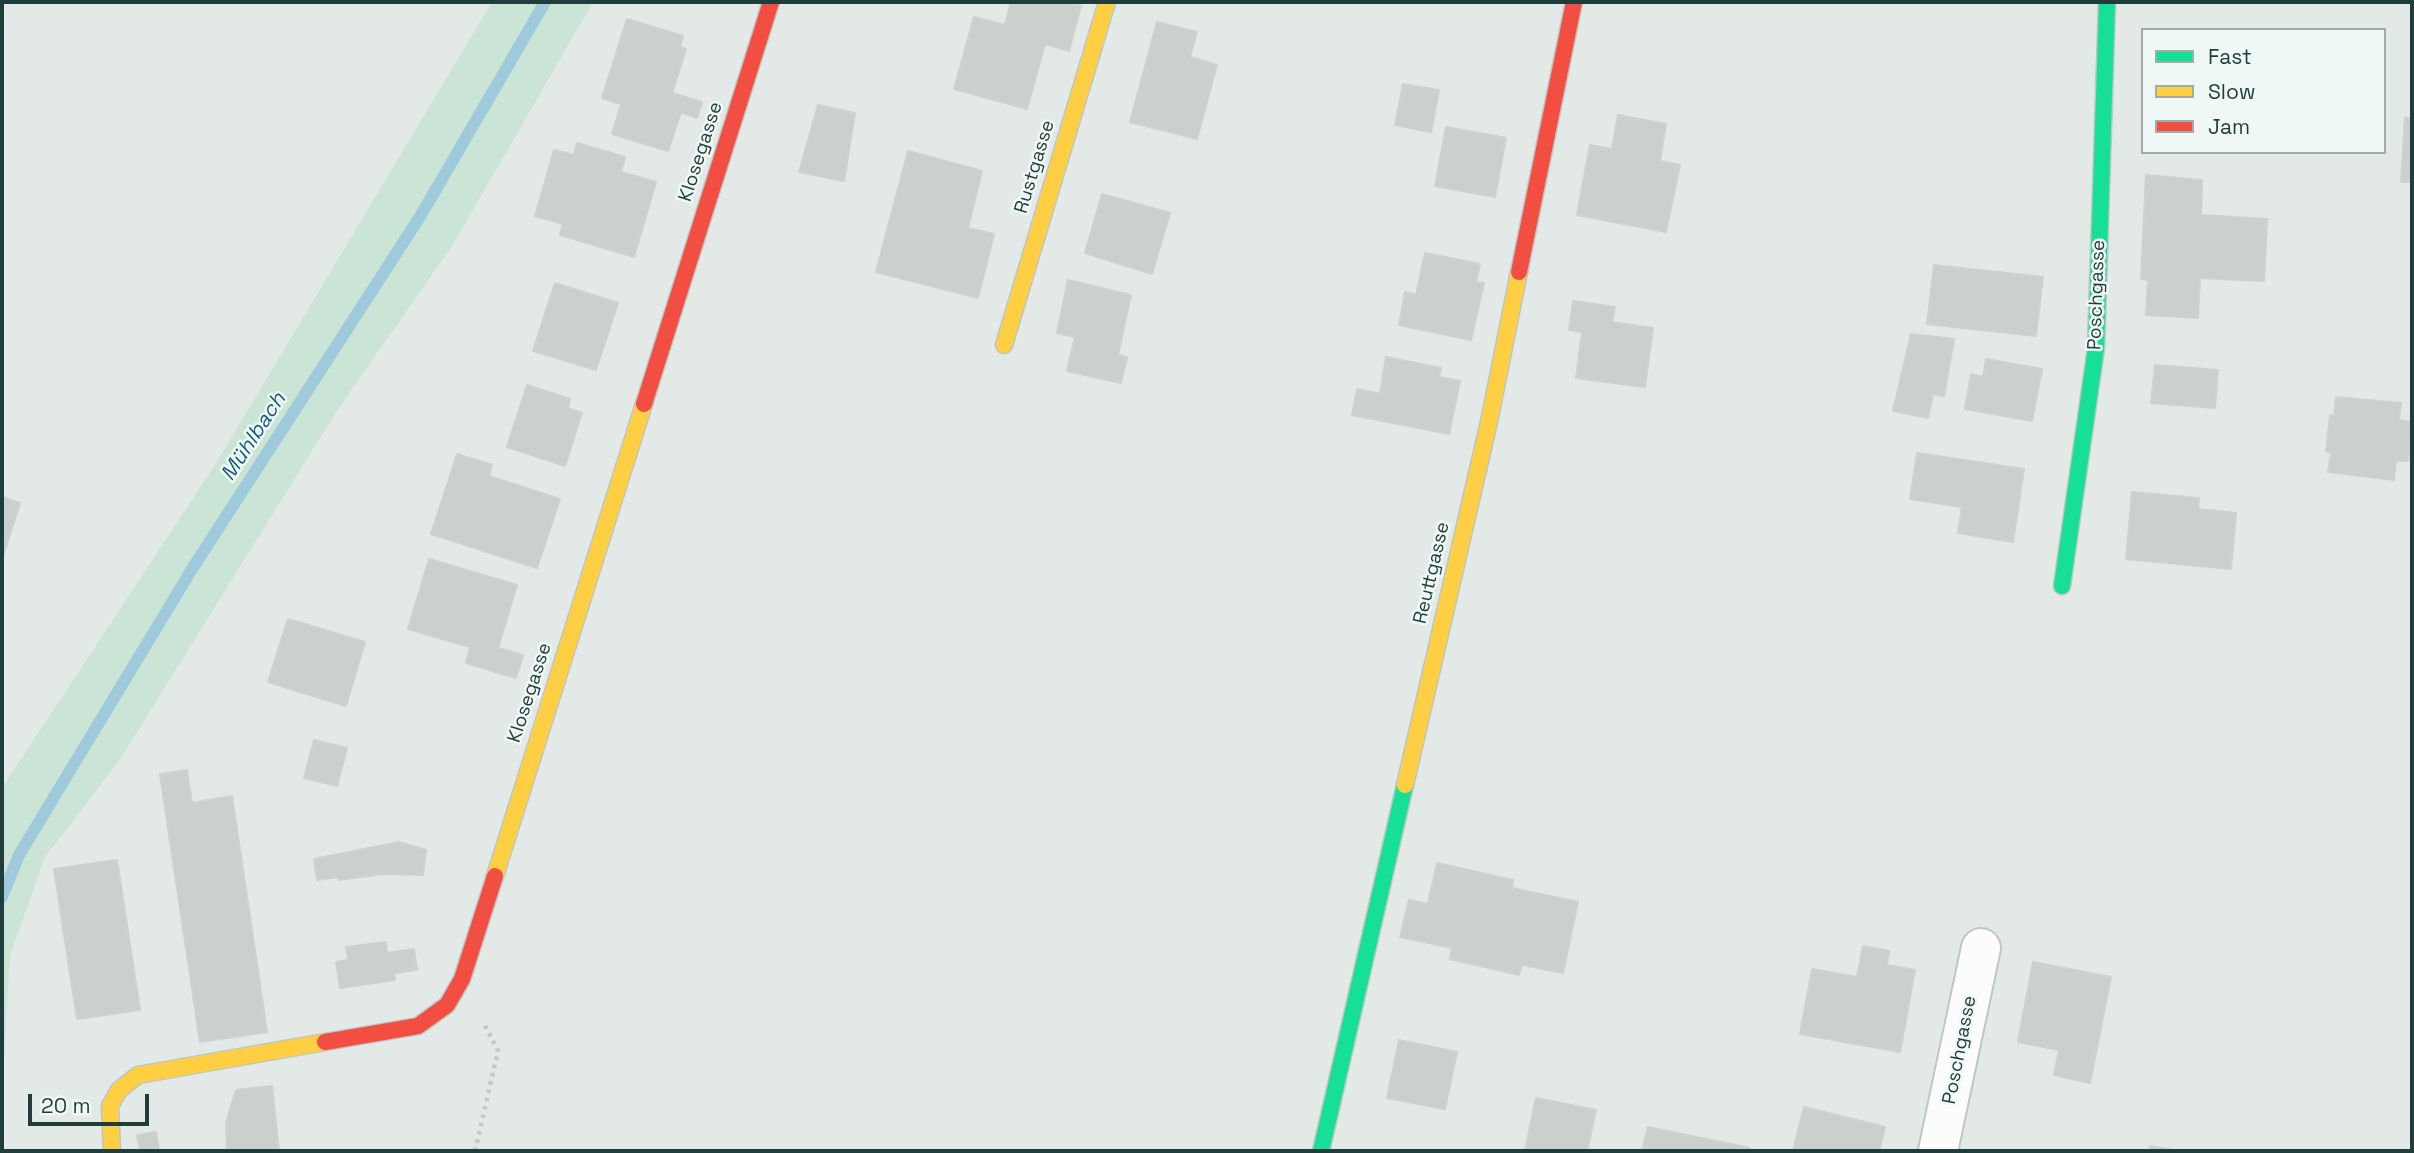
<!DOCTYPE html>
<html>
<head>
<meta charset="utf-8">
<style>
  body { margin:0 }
  #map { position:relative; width:2414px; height:1153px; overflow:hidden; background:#e2e9e7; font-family:"Space Grotesk",sans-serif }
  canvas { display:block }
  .frame { position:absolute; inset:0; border:4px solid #1f3d3a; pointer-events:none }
  .legend { position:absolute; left:2141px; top:28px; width:245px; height:126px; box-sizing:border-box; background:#f0f8f5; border:2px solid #9cadaa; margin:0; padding:9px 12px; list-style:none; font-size:21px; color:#1f3d3a }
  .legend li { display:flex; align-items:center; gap:14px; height:35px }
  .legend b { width:35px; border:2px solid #9cadaa }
  .scale { position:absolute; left:28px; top:1094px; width:121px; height:32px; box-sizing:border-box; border:4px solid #1f3d3a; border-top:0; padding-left:9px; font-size:21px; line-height:24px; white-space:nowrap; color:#1f3d3a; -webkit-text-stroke:5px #f0f8f5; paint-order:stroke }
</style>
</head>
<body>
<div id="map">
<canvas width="2414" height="1153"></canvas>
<div class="frame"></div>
<ul class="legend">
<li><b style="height:9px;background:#16e098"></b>Fast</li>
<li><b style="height:9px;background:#ffcf43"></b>Slow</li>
<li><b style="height:9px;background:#f24e42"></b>Jam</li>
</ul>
<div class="scale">20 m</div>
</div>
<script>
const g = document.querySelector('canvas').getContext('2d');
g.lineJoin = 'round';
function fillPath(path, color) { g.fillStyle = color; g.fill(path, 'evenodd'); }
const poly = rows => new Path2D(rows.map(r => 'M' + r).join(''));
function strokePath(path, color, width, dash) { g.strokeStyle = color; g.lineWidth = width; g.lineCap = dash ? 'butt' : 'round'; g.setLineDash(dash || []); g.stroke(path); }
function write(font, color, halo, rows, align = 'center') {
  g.font = font + ' "Space Grotesk",sans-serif'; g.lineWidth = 5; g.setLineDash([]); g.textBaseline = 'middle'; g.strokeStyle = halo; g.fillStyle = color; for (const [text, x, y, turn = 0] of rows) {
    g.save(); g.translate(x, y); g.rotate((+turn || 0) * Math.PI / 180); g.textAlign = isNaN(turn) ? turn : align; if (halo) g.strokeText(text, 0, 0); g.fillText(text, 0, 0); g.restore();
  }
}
const green = poly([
  [492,2,593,2,452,246,338,409,119,761,45,857,10,955,2,1091,2,788,215,465]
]);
const stream = poly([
  [2,897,19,855,192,569,421,215,545,2]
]);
const building = poly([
  [1011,2,1065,2,1081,6,1069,51,1045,44,1027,109,954,89,974,17,1005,25,1011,2],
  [627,19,683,36,680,47,686,49,672,93,702,102,697,118,681,112,668,151,612,134,621,104,602,98,627,19],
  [1157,22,1197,32,1190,57,1217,65,1197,139,1130,122,1157,22],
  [1403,84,1439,90,1431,132,1395,125,1403,84],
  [818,105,855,113,844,181,799,172,818,105],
  [1618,115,1666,124,1660,161,1680,165,1666,232,1577,215,1590,145,1612,149,1618,115],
  [2405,118,2412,118,2412,182,2401,182,2405,118],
  [1446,127,1506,138,1495,197,1435,186,1446,127],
  [577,143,625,157,621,172,656,182,634,257,560,235,563,224,535,216,554,150,574,155,577,143],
  [908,151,982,171,968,228,994,234,978,298,876,272,908,151],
  [2146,175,2202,180,2201,215,2267,219,2264,281,2200,278,2198,318,2146,315,2148,280,2141,279,2146,175],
  [1102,194,1170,213,1152,274,1085,253,1102,194],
  [1425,253,1480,264,1476,282,1484,283,1471,340,1399,325,1405,292,1416,295,1425,253],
  [1934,265,2043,277,2036,336,1927,324,1934,265],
  [1068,280,1131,295,1118,355,1127,357,1121,383,1067,371,1075,337,1057,333,1068,280],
  [555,283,618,303,596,370,533,351,555,283],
  [1573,301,1615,307,1612,322,1653,328,1645,387,1576,378,1582,332,1569,330,1573,301],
  [1911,334,1954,339,1944,396,1933,394,1928,418,1893,411,1911,334],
  [1386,357,1441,368,1439,377,1460,381,1449,434,1352,415,1357,389,1380,394,1386,357],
  [1986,359,2042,369,2032,421,1965,409,1971,374,1983,377,1986,359],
  [2155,365,2218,370,2215,408,2151,403,2155,365],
  [527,385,570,399,568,408,582,413,565,466,507,447,527,385],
  [2336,397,2401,403,2399,420,2412,422,2408,461,2396,461,2394,480,2328,472,2331,453,2326,451,2330,415,2334,416,2336,397],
  [1917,453,2024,469,2013,542,1958,533,1962,507,1910,499,1917,453],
  [457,454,492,465,489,476,560,499,537,568,431,534,457,454],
  [2132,492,2199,498,2198,509,2236,513,2231,569,2126,559,2132,492],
  [2,497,20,503,3,556,2,556,2,497],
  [429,559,517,585,498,648,523,655,516,678,466,663,470,647,408,629,429,559],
  [288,619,365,642,346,706,268,682,288,619],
  [314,740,347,748,337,786,304,778,314,740],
  [187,770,192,803,232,796,267,1032,200,1042,160,774,187,770],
  [399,842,426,850,423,875,382,874,339,880,338,877,317,880,314,859,399,842],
  [117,860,140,1010,77,1019,54,869,117,860],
  [1437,863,1513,880,1512,888,1578,902,1563,973,1522,965,1519,975,1450,959,1452,948,1400,937,1409,900,1428,904,1437,863],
  [386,942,387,953,414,949,417,970,394,973,395,980,340,988,336,962,348,960,346,947,386,942],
  [1863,946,1889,951,1887,965,1915,970,1900,1052,1800,1034,1812,969,1857,977,1863,946],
  [2033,962,2111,977,2090,1083,2054,1075,2059,1050,2018,1042,2033,962],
  [1399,1040,1457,1052,1445,1109,1387,1098,1399,1040],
  [272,1086,279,1151,227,1151,226,1123,236,1090,272,1086],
  [1536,1098,1596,1110,1587,1151,1525,1151,1536,1098],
  [1804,1107,1885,1127,1879,1151,1793,1151,1804,1107],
  [1648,1127,1750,1148,1749,1151,1642,1151,1648,1127],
  [156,1132,159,1151,140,1151,137,1135,156,1132],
  [2150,1146,2179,1151,2149,1151,2150,1146]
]);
const path = poly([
  [475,1151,498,1051,483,1022]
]);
const street = poly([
  [1938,1151,1981,948]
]);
const fast = poly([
  [2062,586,2096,348,2107,2],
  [1321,1151,1405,785]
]);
const slow = poly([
  [1004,345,1107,2],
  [1405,785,1489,422,1519,272],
  [495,876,644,404],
  [112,1151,110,1106,119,1090,138,1075,325,1042]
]);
const jam = poly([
  [1519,272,1574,2],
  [644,404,771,2],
  [325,1042,418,1026,447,1005,462,979,495,876]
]);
const streetNames = [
  ["Klosegasse",701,152,-72],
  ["Rustgasse",1035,167,-73],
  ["Poschgasse",2097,295,-88],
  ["Reuttgasse",1432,573,-77],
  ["Klosegasse",530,693,-72],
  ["Poschgasse",1960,1050,-79]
];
const waterNames = [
  ["Mühlbach",254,437,-57]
];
fillPath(green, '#cae4d5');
strokePath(stream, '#9fcadb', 12);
fillPath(building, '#c9d0ce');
strokePath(building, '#cbd2d0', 2);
strokePath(street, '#bfc6c4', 42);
strokePath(fast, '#bec6c4', 19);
strokePath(slow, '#bec6c4', 19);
strokePath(jam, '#bec6c4', 19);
strokePath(path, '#bfc9c8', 4.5, [3.5, 5]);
strokePath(street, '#fbfcfb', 38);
strokePath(fast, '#16e098', 16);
strokePath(slow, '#ffcf43', 16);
strokePath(jam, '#f24e42', 16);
write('19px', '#1f3d3a', '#f0f8f5', streetNames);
write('italic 21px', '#155c7d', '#f0f8f5', waterNames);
</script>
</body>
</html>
